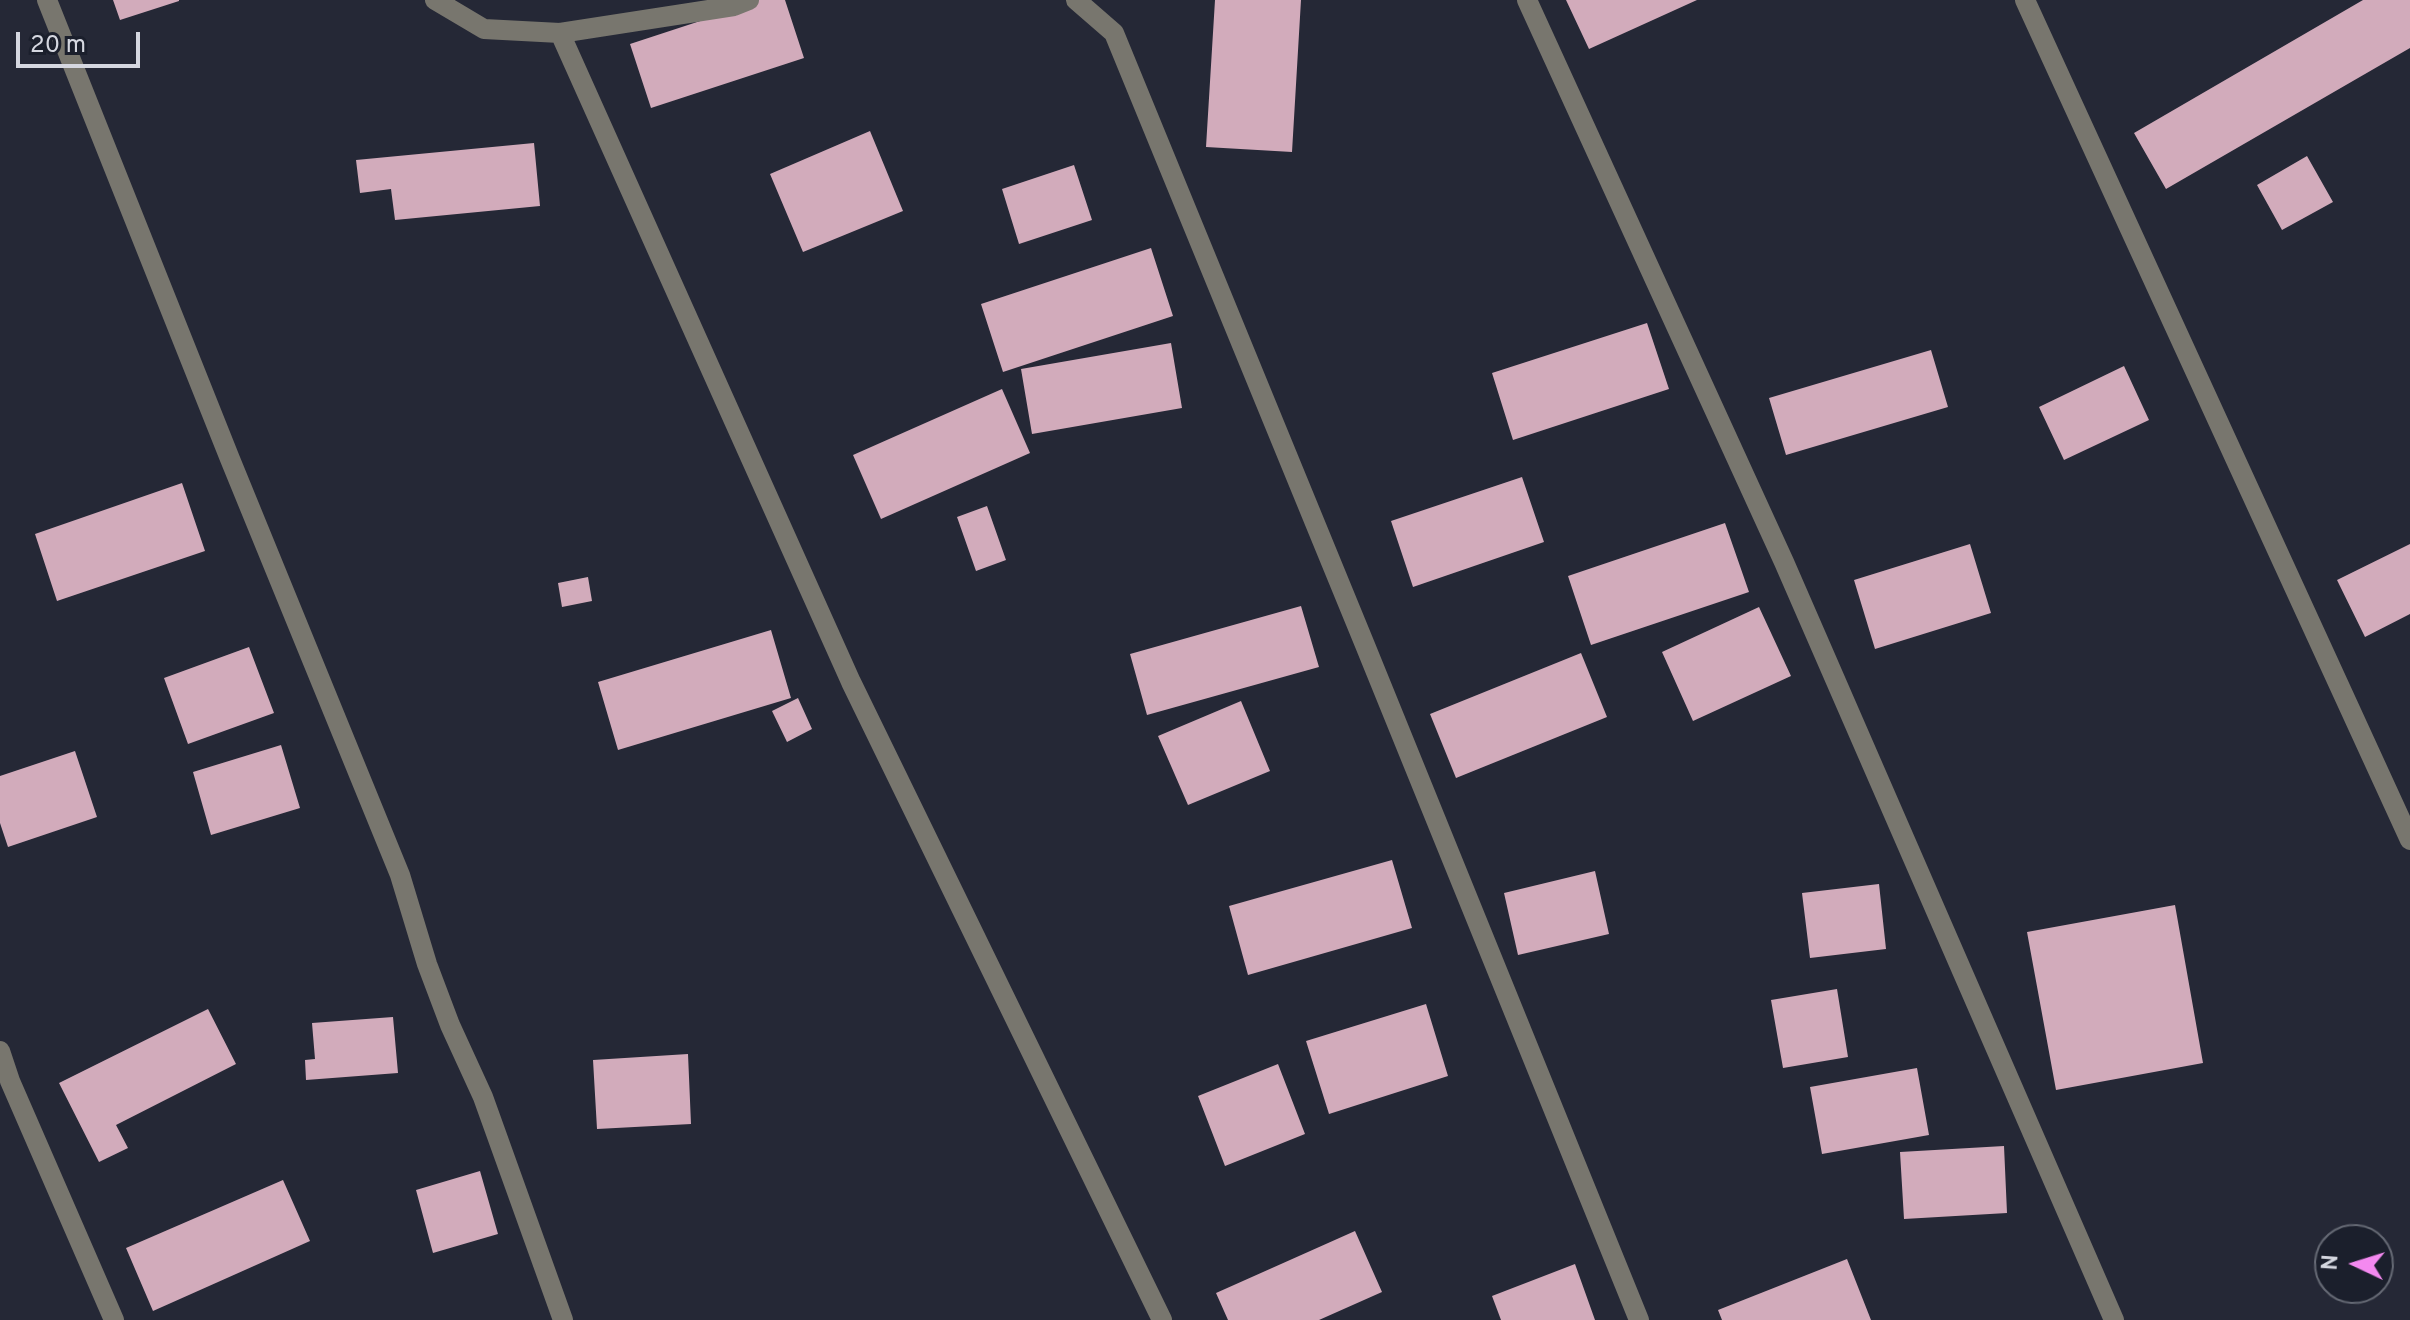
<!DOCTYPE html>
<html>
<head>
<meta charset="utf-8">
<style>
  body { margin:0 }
  #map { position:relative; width:2410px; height:1320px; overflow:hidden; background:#252836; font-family:Overpass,sans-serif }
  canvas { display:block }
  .north { position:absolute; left:2314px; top:1224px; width:80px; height:80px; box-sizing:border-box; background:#1b1f2c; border:2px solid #656974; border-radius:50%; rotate:274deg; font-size:22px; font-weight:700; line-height:32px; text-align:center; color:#d5d7e0 }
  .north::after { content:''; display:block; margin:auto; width:28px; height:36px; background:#f489f0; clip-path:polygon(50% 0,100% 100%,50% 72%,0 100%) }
  .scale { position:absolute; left:16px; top:32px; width:124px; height:36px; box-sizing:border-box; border:4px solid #d5d7e0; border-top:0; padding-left:10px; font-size:24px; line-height:28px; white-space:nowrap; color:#d5d7e0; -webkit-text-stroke:6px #1b1f2c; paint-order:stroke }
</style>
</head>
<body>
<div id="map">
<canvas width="2410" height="1320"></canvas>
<div class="north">N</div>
<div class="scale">20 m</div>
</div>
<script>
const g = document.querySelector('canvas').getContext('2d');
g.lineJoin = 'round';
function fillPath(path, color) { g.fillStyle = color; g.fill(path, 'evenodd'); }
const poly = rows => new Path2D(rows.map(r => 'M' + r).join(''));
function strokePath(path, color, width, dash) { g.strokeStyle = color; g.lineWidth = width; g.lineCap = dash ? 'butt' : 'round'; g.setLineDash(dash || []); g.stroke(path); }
const building = poly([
  [113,0,179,0,179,1,120,20],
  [748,0,785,0,804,58,651,108,630,44,749,5],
  [1215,0,1301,0,1292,152,1206,147],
  [1566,0,1697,0,1589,49],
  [2363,0,2410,0,2410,48,2166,189,2134,133],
  [870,131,903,211,803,252,770,174],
  [534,143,540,206,395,220,391,189,360,193,356,160],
  [2307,156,2333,202,2282,230,2257,185],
  [1074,165,1092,220,1019,244,1002,189],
  [1151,248,1173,316,1003,372,981,304],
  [1647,323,1669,389,1513,440,1492,373],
  [1171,343,1182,408,1032,434,1021,369],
  [1931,350,1948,407,1786,455,1769,398],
  [2124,366,2149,420,2064,460,2039,407],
  [1002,389,1030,453,881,519,853,455],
  [1522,477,1544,542,1413,587,1391,521],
  [182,483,205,551,57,601,35,534],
  [987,506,1006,560,976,571,957,517],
  [1725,523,1749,592,1591,645,1568,576],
  [1970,544,1991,613,1875,649,1854,580],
  [2410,544,2410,614,2365,637,2337,580],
  [588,577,592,601,562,607,558,583],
  [1301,606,1319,667,1147,715,1130,654],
  [1759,607,1791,676,1693,721,1662,652],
  [771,630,791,698,618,750,598,682],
  [249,647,274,713,188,744,164,678],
  [1581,653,1607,717,1456,778,1430,714],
  [798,698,812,729,787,742,772,711],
  [1241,701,1270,771,1188,805,1158,736],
  [281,745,300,808,211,835,193,772],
  [75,751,97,817,8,847,0,823,0,776],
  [1392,860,1412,928,1248,975,1229,906],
  [1595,871,1609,934,1518,955,1504,893],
  [1879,884,1886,949,1810,958,1802,893],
  [2175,905,2203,1063,2056,1090,2027,932],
  [1837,989,1848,1057,1783,1068,1771,1000],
  [1426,1004,1448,1076,1329,1114,1306,1041],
  [208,1009,236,1064,116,1125,128,1148,99,1162,59,1083],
  [393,1017,398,1073,306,1080,305,1060,315,1059,312,1023],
  [688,1054,691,1124,597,1129,593,1060],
  [1278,1064,1305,1134,1225,1166,1198,1096],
  [1917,1068,1929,1135,1822,1154,1810,1087],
  [2004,1146,2007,1213,1904,1219,1900,1152],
  [480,1171,498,1234,433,1253,416,1190],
  [283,1180,310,1241,153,1311,126,1248],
  [1355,1231,1382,1292,1319,1320,1228,1320,1216,1293],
  [1847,1259,1871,1320,1722,1320,1718,1310],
  [1575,1264,1595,1320,1501,1320,1492,1296]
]);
const minor = poly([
  [47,0,230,459,400,875,427,964,450,1025,483,1097,563,1320],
  [435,0,484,29,560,33,734,6,749,0],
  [1076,0,1114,33,1365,645,1639,1320],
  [1527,0,1784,562,2114,1320],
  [2025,0,2410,840],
  [560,33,851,682,1162,1320],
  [0,1051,10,1081,114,1320]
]);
fillPath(building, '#d2abbb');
strokePath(minor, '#78766e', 20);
</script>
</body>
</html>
